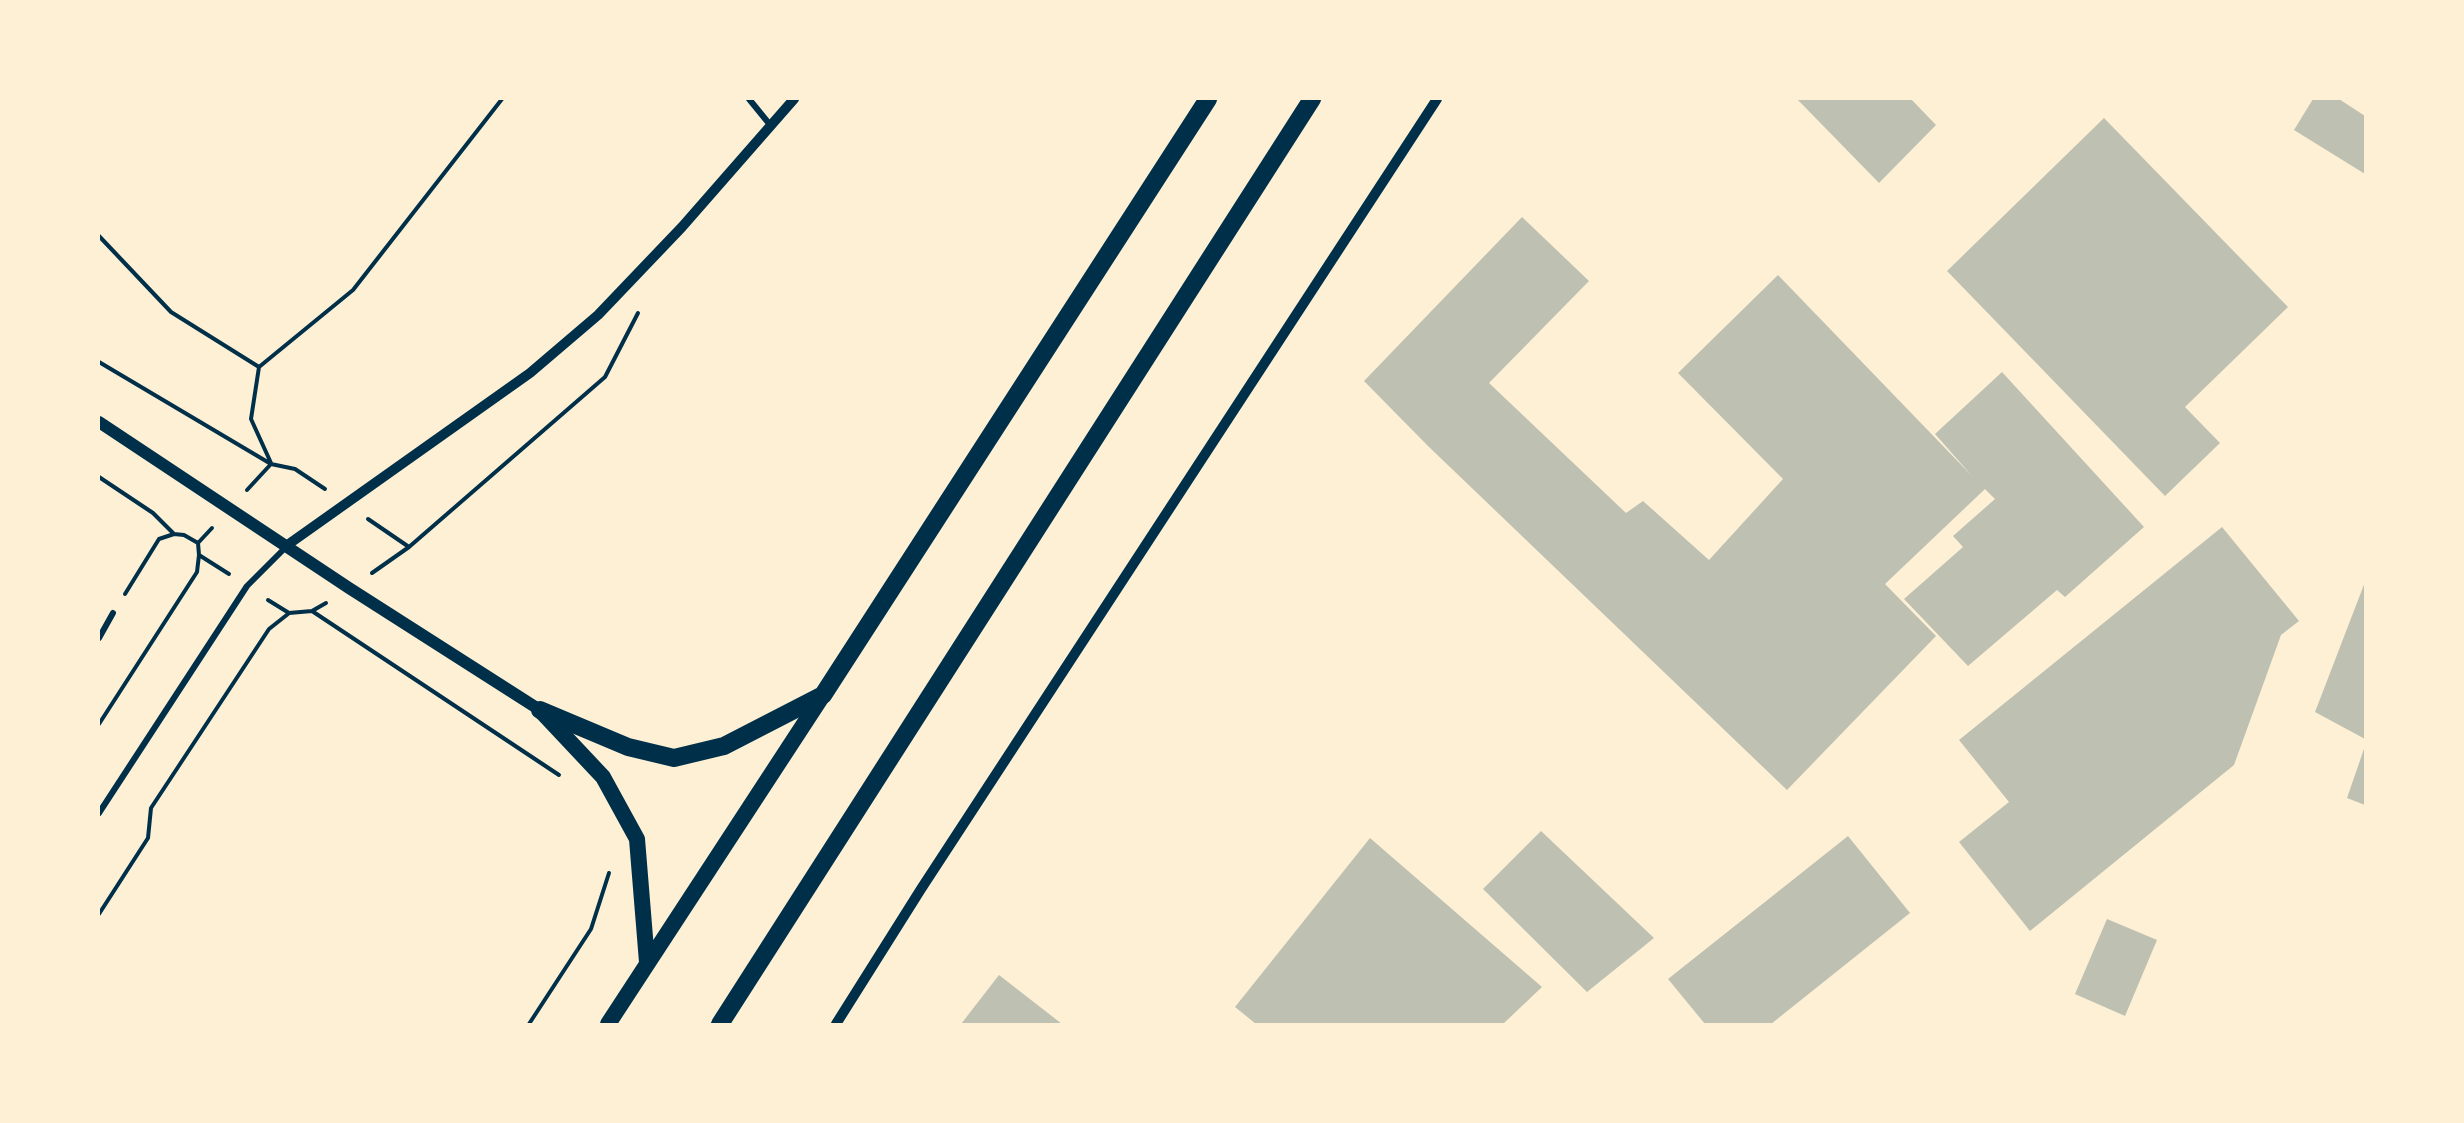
<!DOCTYPE html>
<html>
<head>
<meta charset="utf-8">
<style>
  body { margin:0 }
  #map { position:relative; width:2464px; height:1123px; overflow:hidden; background:#fdf0d5; font-family:"Work Sans",sans-serif }
  canvas { display:block }
  .frame { position:absolute; inset:0; border:100px solid #fdf0d5; pointer-events:none }
</style>
</head>
<body>
<div id="map">
<canvas width="2464" height="1123"></canvas>
<div class="frame"></div>
</div>
<script>
const g = document.querySelector('canvas').getContext('2d');
g.lineJoin = 'round';
function fillPath(path, color) { g.fillStyle = color; g.fill(path, 'evenodd'); }
const poly = rows => new Path2D(rows.map(r => 'M' + r).join(''));
function strokePath(path, color, width, dash) { g.strokeStyle = color; g.lineWidth = width; g.lineCap = dash ? 'butt' : 'round'; g.setLineDash(dash || []); g.stroke(path); }
const building = poly([
  [1797,99,1911,99,1936,125,1879,183],
  [2313,99,2339,99,2365,116,2365,174,2294,130],
  [2104,118,2288,307,2185,407,2220,443,2165,496,1947,271],
  [1522,217,1589,281,1489,383,1626,513,1643,501,1709,560,1783,479,1678,373,1778,275,1972,476,1935,434,2002,372,2144,527,2065,597,2057,590,1968,666,1904,599,1963,547,1953,536,1995,499,1985,489,1885,584,1936,636,1787,790,1428,446,1364,381],
  [2222,527,2299,621,2281,635,2234,765,2030,931,1959,842,2009,802,1959,740],
  [2365,582,2365,739,2315,712],
  [2365,746,2365,805,2347,798],
  [1541,831,1654,938,1587,992,1483,889],
  [1848,836,1910,913,1771,1024,1705,1024,1668,979],
  [1370,838,1542,987,1503,1024,1256,1024,1235,1007],
  [2107,919,2157,940,2125,1016,2075,994],
  [999,975,1062,1024,961,1024]
]);
const path = poly([
  [99,236,171,312,259,367,251,419,271,463],
  [99,362,271,464,295,469,325,489],
  [259,367,353,290,502,99],
  [99,477,153,513,174,534],
  [247,490,271,464],
  [368,519,409,547],
  [212,528,198,543,199,555,229,574],
  [372,573,409,547,605,377,638,313],
  [125,594,159,539,174,534,184,535,198,543],
  [268,600,289,613,312,611,326,603],
  [312,611,559,775],
  [99,724,197,572,199,555],
  [99,914,148,838,151,808,269,629,288,614],
  [529,1024,591,929,609,873]
]);
const minor = poly([
  [749,99,771,126],
  [99,638,113,613],
  [99,813,247,586,286,547]
]);
const tertiary = poly([
  [286,546,530,373,598,315,682,227,794,99],
  [836,1024,921,889,1437,99]
]);
const secondary = poly([
  [99,422,349,588,540,710]
]);
const trunk = poly([
  [540,710,603,777,637,839,647,962],
  [608,1024,823,695]
]);
const motorway = poly([
  [540,710,628,747,674,758,724,746,823,695,1208,99],
  [720,1024,1312,99]
]);
fillPath(building, '#bec0b2');
strokePath(path, '#003049', 4);
strokePath(minor, '#003049', 6);
strokePath(tertiary, '#003049', 10);
strokePath(secondary, '#003049', 12);
strokePath(trunk, '#003049', 16);
strokePath(motorway, '#003049', 18);
</script>
</body>
</html>
